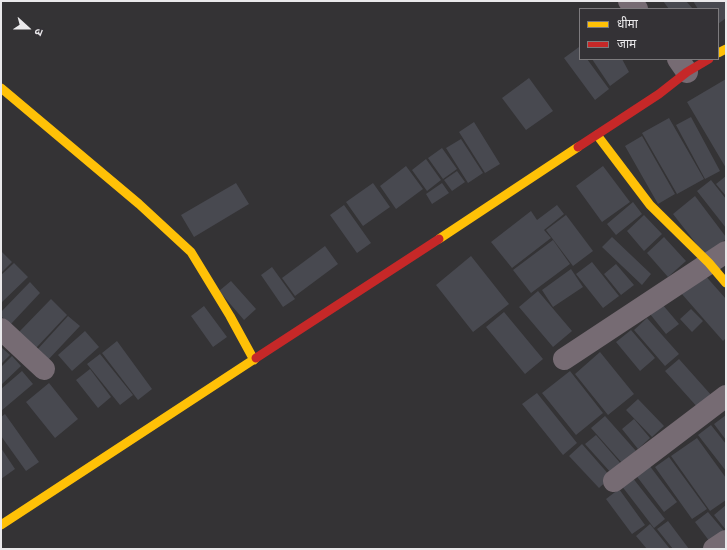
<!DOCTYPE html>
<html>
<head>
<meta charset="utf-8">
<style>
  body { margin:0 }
  #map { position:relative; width:727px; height:550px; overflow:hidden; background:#343335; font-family:Lora,"Noto Sans Devanagari",serif }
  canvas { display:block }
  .frame { position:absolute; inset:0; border:2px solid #eae9eb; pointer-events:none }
  .legend { position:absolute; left:579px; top:8px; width:140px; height:52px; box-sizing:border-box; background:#343236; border:1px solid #7d7b7e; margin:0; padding:5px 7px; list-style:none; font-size:12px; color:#eae9eb }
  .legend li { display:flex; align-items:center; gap:8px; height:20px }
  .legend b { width:20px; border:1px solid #7d7b7e }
  .north { position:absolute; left:8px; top:8px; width:40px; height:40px; -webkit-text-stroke:3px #343236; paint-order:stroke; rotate:111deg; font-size:11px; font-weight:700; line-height:16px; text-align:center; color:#eae9eb }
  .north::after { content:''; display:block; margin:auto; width:14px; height:18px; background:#eae9eb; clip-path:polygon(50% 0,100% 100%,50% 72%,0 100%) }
</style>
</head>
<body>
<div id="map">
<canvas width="727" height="550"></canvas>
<div class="frame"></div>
<ul class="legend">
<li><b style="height:5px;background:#ffc107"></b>धीमा</li>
<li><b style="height:5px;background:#c62828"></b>जाम</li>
</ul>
<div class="north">उ</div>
</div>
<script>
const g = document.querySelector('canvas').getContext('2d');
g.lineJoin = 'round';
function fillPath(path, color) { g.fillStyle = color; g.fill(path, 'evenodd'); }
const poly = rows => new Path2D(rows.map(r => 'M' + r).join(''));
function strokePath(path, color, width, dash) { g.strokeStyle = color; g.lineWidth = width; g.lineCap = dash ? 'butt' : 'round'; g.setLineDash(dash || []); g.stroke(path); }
const building = poly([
  [663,1,686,1,693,9,669,9],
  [693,1,726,1,726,18,718,24,718,9,698,9],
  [579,47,580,49,580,59,587,59,609,89,595,100,564,58],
  [592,59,622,59,629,72,610,86],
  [529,78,553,111,526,130,502,98],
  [726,79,726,168,687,102],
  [691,117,720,171,705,179,676,125],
  [669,118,704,179,677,194,642,133],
  [474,122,500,164,485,173,459,132],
  [642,136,675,194,658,204,625,146],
  [461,139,483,173,468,183,446,148],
  [442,148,457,169,443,179,428,158],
  [426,159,441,180,427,191,412,170],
  [406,166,423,189,396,209,380,186],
  [603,166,630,202,602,222,576,186],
  [457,171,465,182,452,191,444,180],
  [726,176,726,196,716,184],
  [711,180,726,199,726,228,697,191],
  [236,183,249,204,194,237,181,215],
  [373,183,390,207,363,226,346,202],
  [442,183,449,193,432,204,426,194],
  [695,196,726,237,726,239,705,255,673,214],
  [633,202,642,214,616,235,607,224],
  [344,205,371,243,357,253,330,215],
  [557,205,564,214,544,230,551,238,512,268,491,242,531,211,537,220],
  [566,215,593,251,573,266,546,230],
  [644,215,662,234,644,251,627,231],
  [612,237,651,274,642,285,602,247],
  [664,237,686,261,668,277,647,253],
  [553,240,570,264,531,293,513,270],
  [325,246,338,264,295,296,282,278],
  [1,251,12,262,1,273],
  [471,256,509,304,473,332,436,285],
  [592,262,619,296,603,308,576,274],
  [14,263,28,277,1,303,1,275],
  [616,264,634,285,621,295,604,274],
  [272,267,295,299,283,307,261,275],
  [571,269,583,287,553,307,542,290],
  [703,273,726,299,726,338,723,341,681,293],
  [231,281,256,309,244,320,219,291],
  [30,282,40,293,10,325,1,316,1,312],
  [538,291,572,331,553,347,519,307],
  [51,299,67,315,36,348,19,332],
  [662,304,679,324,666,334,650,314],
  [204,306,227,337,213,347,191,316],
  [691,309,703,321,692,332,680,319],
  [504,312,543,359,525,374,486,327],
  [68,316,80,326,47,361,36,351],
  [647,318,679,354,665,366,634,330],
  [631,330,655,358,640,371,616,342],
  [85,331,99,347,72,371,58,355],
  [117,341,152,389,138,400,102,353],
  [1,347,10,355,1,364],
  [600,352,634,394,608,415,575,374],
  [100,354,133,395,120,405,87,364],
  [12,356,21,366,1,385,1,367],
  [679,359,712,396,699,409,665,371],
  [90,369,111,397,98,408,76,380],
  [22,371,33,384,1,411,1,389],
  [570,371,603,413,576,435,542,393],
  [49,383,78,419,55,438,26,402],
  [537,393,577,443,563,455,522,404],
  [638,399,664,426,652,437,626,410],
  [5,414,39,462,26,471,1,436,1,417],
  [726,415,726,440,714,424],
  [605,416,636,451,622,463,591,428],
  [634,419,650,438,638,449,622,429],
  [711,425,726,444,726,471,698,435],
  [596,435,622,465,612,474,585,444],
  [697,438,726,478,726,500,710,511,671,456],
  [582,444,611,477,599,488,569,456],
  [1,448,15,469,1,479],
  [669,457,707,509,692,519,655,467],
  [649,465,677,502,664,512,635,474],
  [632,477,665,519,654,528,621,485],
  [619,489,645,525,632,534,606,499],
  [726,505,726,530,714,515],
  [708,512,724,531,710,542,695,522],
  [668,521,689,549,673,549,657,529],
  [650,524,670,549,647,549,636,536]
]);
const street = poly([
  [629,1,637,9],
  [678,59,687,72],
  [1,329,44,369],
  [564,359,726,252],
  [614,481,726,396],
  [714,549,726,541]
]);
const slow = poly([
  [718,53,726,49],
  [1,88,139,204,191,252,230,316,254,360],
  [597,135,650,205,709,263,726,283],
  [439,239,578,147],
  [1,525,256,358]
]);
const jam = poly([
  [578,147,659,94,687,72,709,59],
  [256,358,439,239]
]);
fillPath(building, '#484950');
strokePath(street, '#766b73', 22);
strokePath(slow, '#ffc107', 9);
strokePath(jam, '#c62828', 9);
</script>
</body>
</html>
